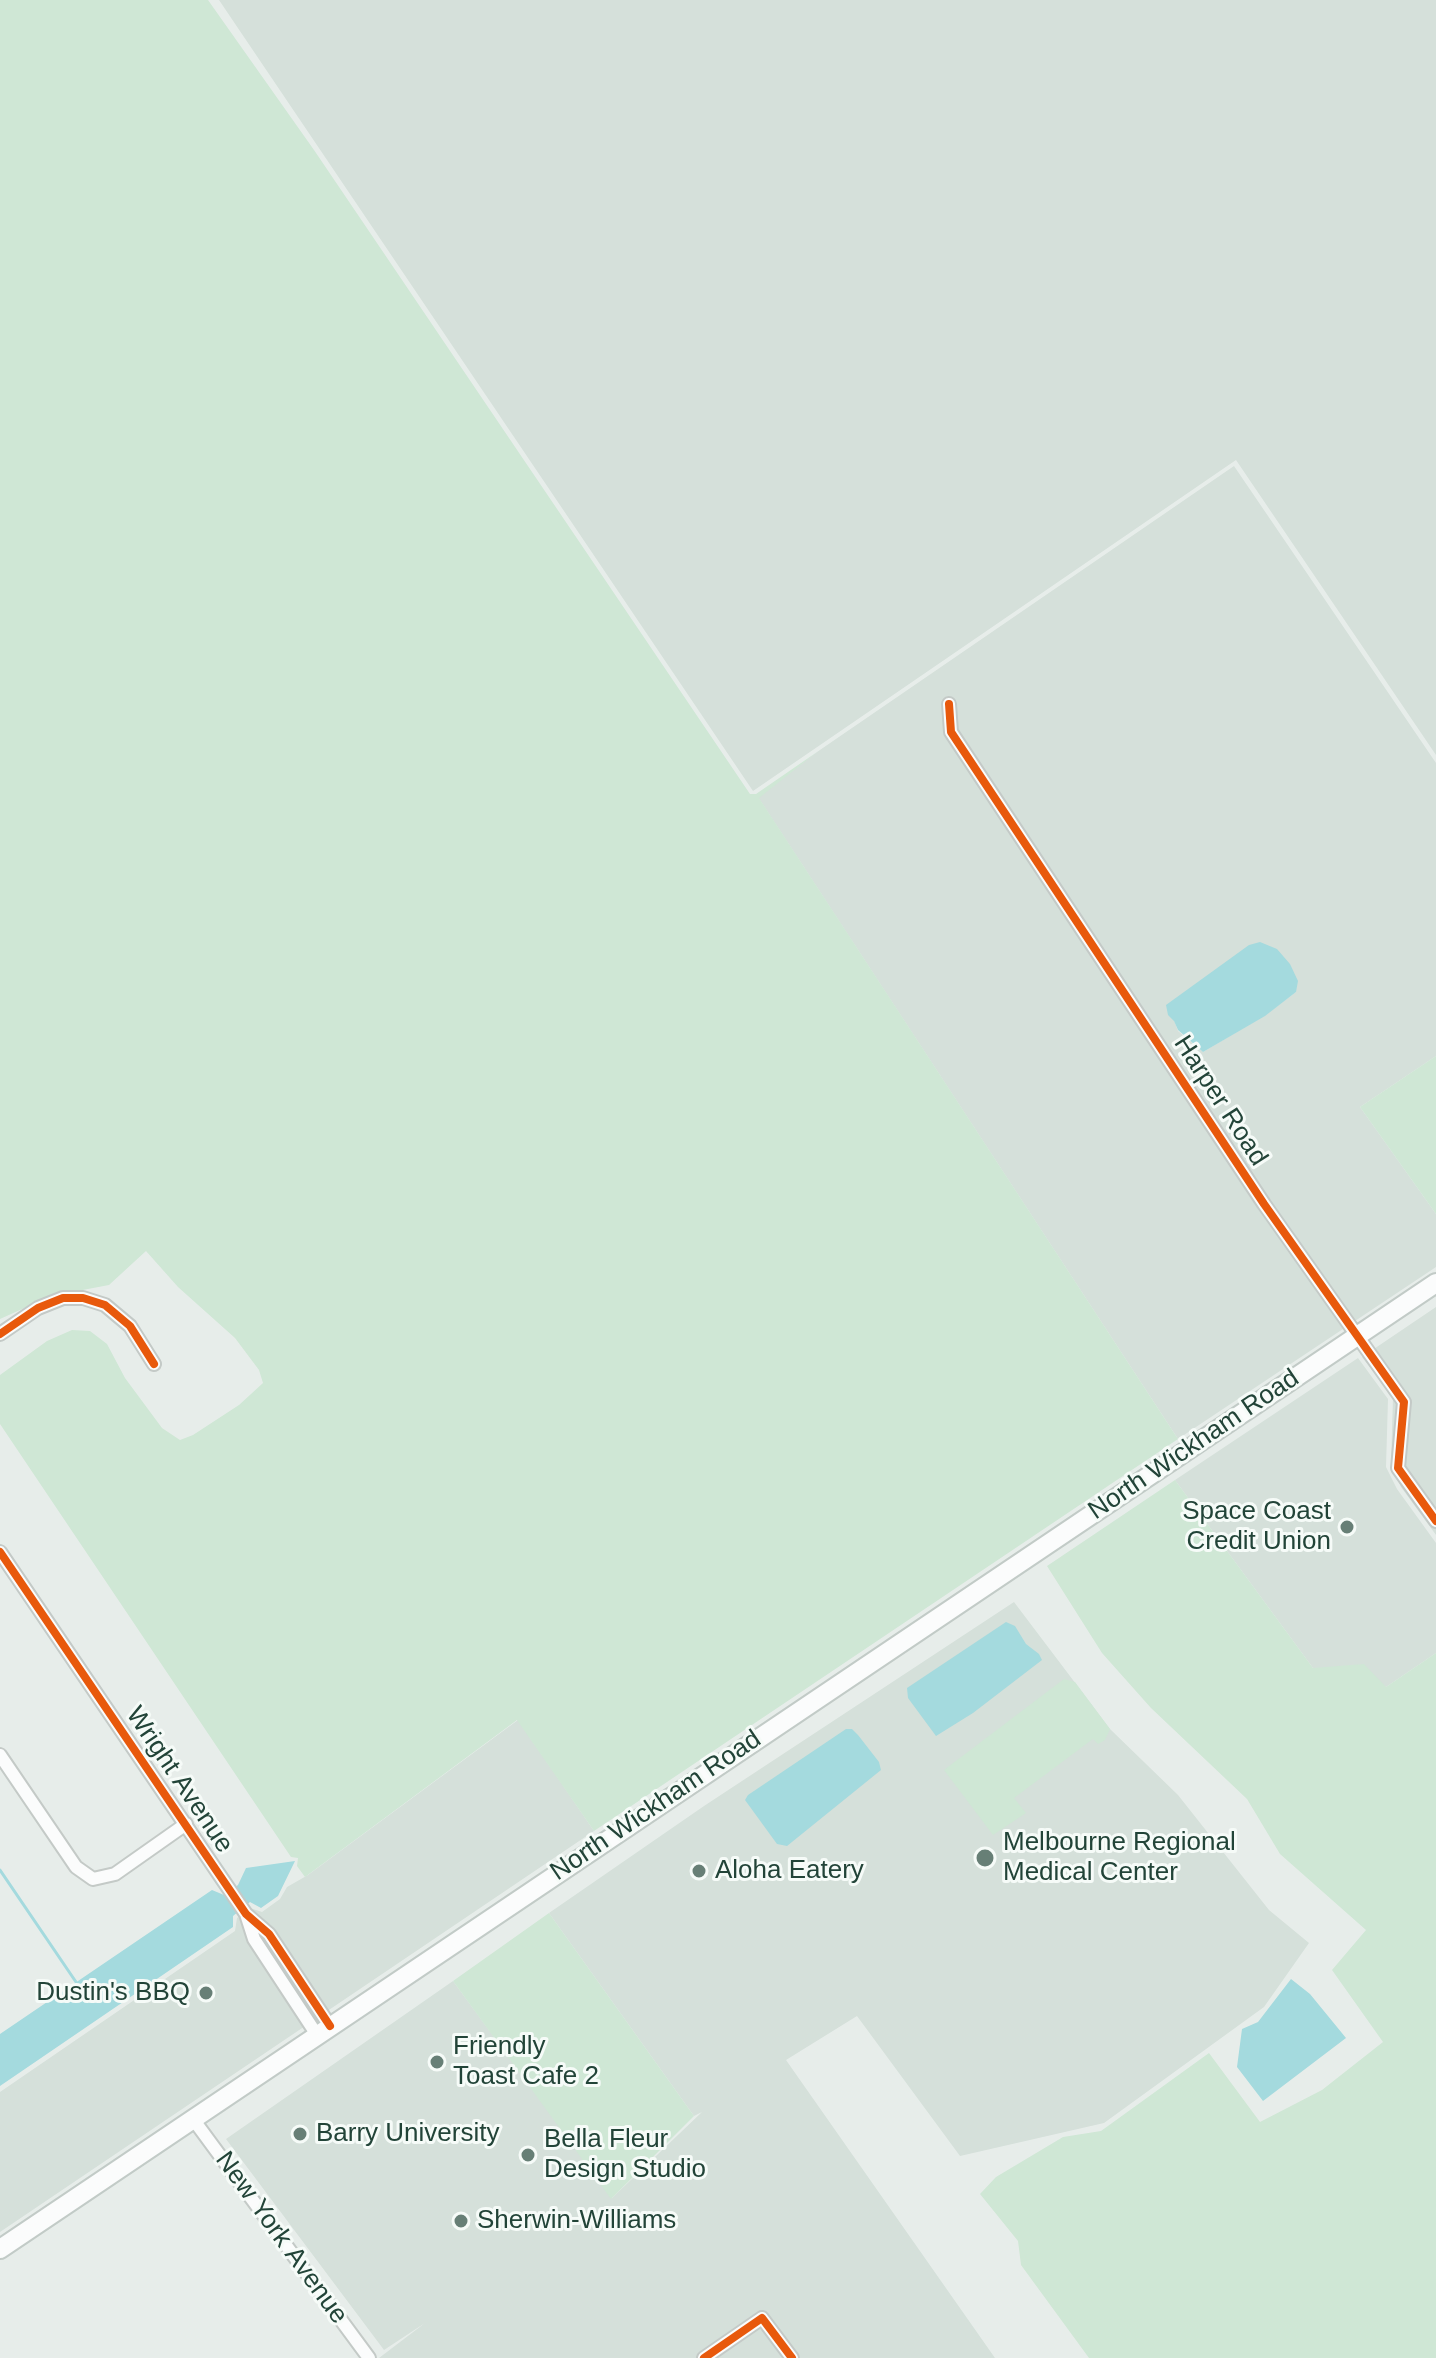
<!DOCTYPE html>
<html>
<head>
<meta charset="utf-8">
<style>
  body { margin:0 }
  canvas { display:block; background:#e7edea }
</style>
</head>
<body>
<canvas width="1436" height="2358"></canvas>
<script>
const g = document.querySelector('canvas').getContext('2d');
g.lineJoin = 'round';
function fillPath(path, color) { g.fillStyle = color; g.fill(path, 'evenodd'); }
const poly = rows => new Path2D(rows.map(r => 'M' + r).join(''));
function strokePath(path, color, width, dash) { g.strokeStyle = color; g.lineWidth = width; g.lineCap = dash ? 'butt' : 'round'; g.setLineDash(dash || []); g.stroke(path); }
function write(font, color, halo, rows, align = 'center') {
  g.font = font + ' Arial,sans-serif'; g.lineWidth = 6; g.setLineDash([]); g.textBaseline = 'middle'; g.strokeStyle = halo; g.fillStyle = color; for (const [text, x, y, turn = 0] of rows) {
    g.save(); g.translate(x, y); g.rotate((+turn || 0) * Math.PI / 180); g.textAlign = isNaN(turn) ? turn : align; if (halo) g.strokeText(text, 0, 0); g.fillText(text, 0, 0); g.restore();
  }
}
const built = poly([
  [219,0,1436,0,1436,755,1236,460,753,791],
  [1234,466,1436,763,1436,1056,1360,1107,1436,1214,1436,1267,1178,1439,758,797,817,752],
  [1296,992,1265,1015,1203,1052,1178,1031,1174,1020],
  [1436,1307,1436,1535,1401,1487,1391,1465,1393,1397,1362,1357],
  [1358,1358,1388,1399,1386,1467,1397,1489,1436,1543,1436,1653,1386,1687,1324,1668,1313,1668,1175,1480],
  [1014,1602,1110,1729,1178,1795,1269,1910,1309,1943,1264,2007,1104,2123,960,2156,857,2016,786,2060,995,2358,379,2358,425,2323,384,2350,226,2139,453,1981,612,2198,702,2112,694,2116,549,1913,704,1806],
  [518,1720,594,1831,0,2232,0,2092,235,1931,237,1918,250,1908,262,1912,280,1899,287,1887,308,1875]
]);
const green = poly([
  [0,0,208,0,314,150,750,794,756,794,817,752,759,798,1178,1439,594,1831,517,1720,305,1877,297,1866,298,1858,291,1857,0,1424,0,1375,47,1341,72,1330,90,1331,107,1344,125,1378,162,1428,180,1440,193,1435,239,1405,263,1383,259,1370,235,1338,178,1287,146,1251,109,1285,51,1296,0,1319],
  [1436,1056,1436,1214,1360,1107],
  [1175,1480,1313,1668,1364,1664,1386,1687,1436,1653,1436,2358,1089,2358,1021,2265,1018,2241,980,2194,996,2177,1063,2137,1101,2131,1209,2053,1260,2122,1322,2090,1383,2042,1332,1970,1366,1930,1280,1854,1247,1799,1151,1708,1102,1653,1047,1566],
  [1064,1679,1075,1682,1110,1729,1105,1740,1098,1744,1093,1739,1014,1798,1026,1813,993,1835,944,1770],
  [549,1913,694,2116,611,2199,453,1981]
]);
const water = poly([
  [1260,942,1277,949,1290,964,1298,981,1296,992,1265,1016,1203,1052,1178,1030,1174,1021,1168,1015,1166,1005,1249,945],
  [1006,1622,1015,1626,1026,1644,1039,1654,1042,1660,973,1713,936,1736,908,1698,907,1688],
  [846,1729,852,1729,858,1735,879,1762,881,1770,787,1846,777,1844,745,1800,748,1795],
  [295,1861,278,1896,261,1908,250,1902,233,1916,233,1927,0,2086,0,2034,212,1890,224,1895,238,1885,246,1868],
  [1291,1979,1310,1994,1346,2038,1263,2101,1237,2067,1242,2029,1258,2022]
]);
const stream = poly([
  [0,1870,76,1982]
]);
const minor = poly([
  [949,704,951,732,1264,1204,1404,1402,1398,1468,1436,1521],
  [0,1334,38,1308,63,1298,83,1298,105,1305,130,1326,154,1364],
  [0,1552,246,1914,269,1934,330,2026],
  [0,1755,76,1867,93,1879,115,1874,186,1824],
  [246,1914,254,1939,317,2035],
  [193,2119,369,2358],
  [704,2358,762,2318,792,2358]
]);
const secondary = poly([
  [0,2249,1436,1283]
]);
const cycleway = poly([
  [949,704,951,732,1264,1204,1404,1402,1398,1468,1436,1521],
  [0,1334,38,1308,63,1298,83,1298,105,1305,130,1326,154,1364],
  [0,1552,246,1914,269,1934,330,2026],
  [704,2358,762,2318,792,2358]
]);
const markers = [
  [1347,1527,8,"#677f76"],
  [985,1858,10,"#677f76"],
  [699,1871,8,"#677f76"],
  [206,1993,8,"#677f76"],
  [437,2062,8,"#677f76"],
  [300,2134,8,"#677f76"],
  [528,2155,8,"#677f76"],
  [461,2221,8,"#677f76"]
];
const streetNames = [
  ["Harper Road",1220,1101,57],
  ["North Wickham Road",1194,1445,-34],
  ["Wright Avenue",179,1780,56],
  ["North Wickham Road",656,1806,-34],
  ["New York Avenue",281,2238,54]
];
const poiNames = [
  ["Space Coast",1331,1512,"right"],
  ["Credit Union",1331,1542,"right"],
  ["Melbourne Regional",1003,1843],
  ["Medical Center",1003,1873],
  ["Aloha Eatery",715,1871],
  ["Dustin's BBQ",190,1993,"right"],
  ["Friendly",453,2047],
  ["Toast Cafe 2",453,2077],
  ["Barry University",316,2134],
  ["Bella Fleur",544,2140],
  ["Design Studio",544,2170],
  ["Sherwin-Williams",477,2221]
];
fillPath(built, '#d5e0da');
fillPath(green, '#cfe7d5');
fillPath(water, '#a4dade');
strokePath(stream, '#a4dade', 3);
strokePath(minor, '#c4cac7', 16);
strokePath(secondary, '#c2cbc7', 22);
strokePath(minor, '#fbfcfc', 12);
strokePath(secondary, '#fbfcfc', 18);
strokePath(cycleway, '#e8590c', 8);
for (const [x, y, r, color] of markers) { const dot = new Path2D(); dot.arc(x, y, r, 0, 2 * Math.PI); g.fillStyle = color; g.fill(dot); strokePath(dot, '#f6fbf8', 3); }
write('26px', '#224438', '#f6fbf8', streetNames);
write('26px', '#224438', '#f6fbf8', poiNames, 'left');
</script>
</body>
</html>
